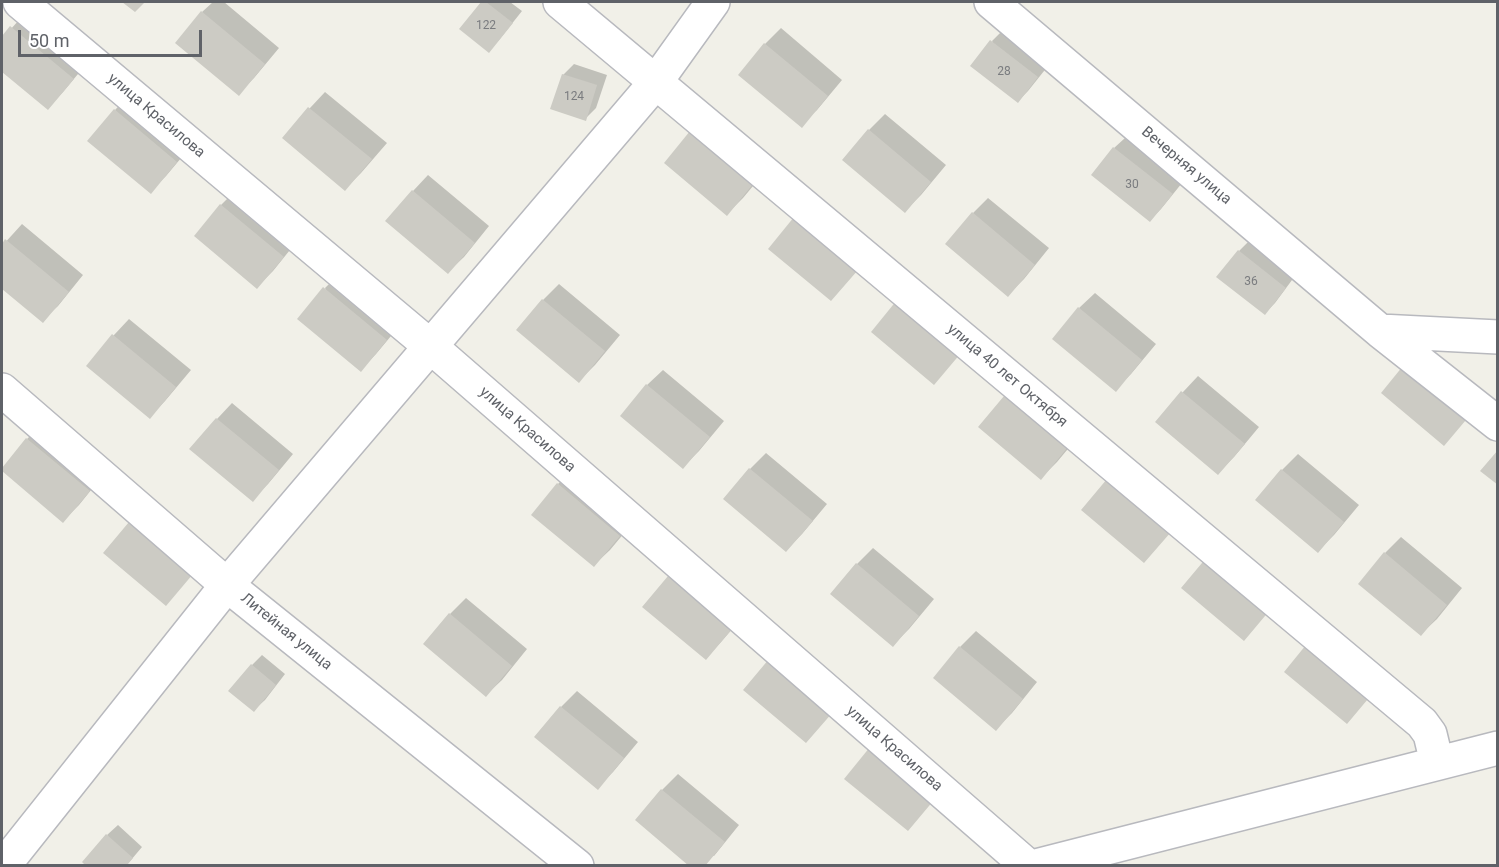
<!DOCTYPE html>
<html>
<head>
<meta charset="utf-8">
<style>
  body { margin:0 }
  #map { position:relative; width:1499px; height:867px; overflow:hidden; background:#f1f0e8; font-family:Roboto,sans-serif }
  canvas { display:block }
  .frame { position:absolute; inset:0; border:3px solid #5f6268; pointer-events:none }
  .scale { position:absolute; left:18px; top:30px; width:184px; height:27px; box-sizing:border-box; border:3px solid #5f6268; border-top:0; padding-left:8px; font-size:18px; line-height:21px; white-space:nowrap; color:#5f6268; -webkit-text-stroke:4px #fff; paint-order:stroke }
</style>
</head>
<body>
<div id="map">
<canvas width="1499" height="867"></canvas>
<div class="frame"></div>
<div class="scale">50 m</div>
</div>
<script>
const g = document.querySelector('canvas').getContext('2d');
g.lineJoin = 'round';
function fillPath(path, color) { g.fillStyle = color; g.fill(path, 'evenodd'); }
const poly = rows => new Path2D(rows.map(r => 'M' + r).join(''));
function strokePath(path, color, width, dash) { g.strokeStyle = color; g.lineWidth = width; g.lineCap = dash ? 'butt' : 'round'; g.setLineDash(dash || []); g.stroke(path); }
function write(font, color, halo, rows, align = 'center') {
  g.font = font + ' Roboto,sans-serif'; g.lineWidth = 4.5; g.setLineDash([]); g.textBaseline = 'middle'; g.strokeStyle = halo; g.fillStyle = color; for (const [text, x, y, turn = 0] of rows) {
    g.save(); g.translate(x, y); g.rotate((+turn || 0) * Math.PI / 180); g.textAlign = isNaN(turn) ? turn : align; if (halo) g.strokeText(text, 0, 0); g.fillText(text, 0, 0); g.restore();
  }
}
const shadow = poly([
  [213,2,224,2,279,48,254,78,238,94,202,12],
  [483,2,510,2,522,11,499,40,489,51,461,29],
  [27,11,88,62,63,92,48,108,2,70,2,39],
  [781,28,842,80,817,110,801,125,740,74,765,44],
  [1002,31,1048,66,1028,91,1018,101,992,41],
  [574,64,607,75,596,108,585,119,563,75],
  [325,92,387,143,361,173,345,189,284,138,310,108],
  [130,94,192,145,166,176,151,191,115,110],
  [885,114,946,165,921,195,905,211,844,160,869,130],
  [1125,138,1182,183,1161,209,1150,220,1114,148],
  [666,163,768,168,743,198,727,214],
  [428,175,489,226,464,257,448,272,413,191],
  [237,189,298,240,273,271,257,287,196,236,221,205],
  [988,198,1049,248,1024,279,1008,295,973,213],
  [22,224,83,275,58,306,42,321,2,287,2,246],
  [1250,240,1295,276,1275,303,1265,313,1239,251],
  [340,273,401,324,376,354,361,370,325,288],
  [559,284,620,335,595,365,579,381,518,330,543,300],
  [1095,293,1156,344,1131,374,1115,390,1079,308],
  [129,319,191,370,165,401,150,417,88,366,114,335],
  [663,370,724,421,699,451,683,467,647,385],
  [1198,376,1259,427,1234,457,1218,473,1157,422,1183,392],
  [1021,381,1082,432,1057,462,1041,478,980,427,1005,397],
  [232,403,293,454,268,484,252,500,192,449,217,419],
  [43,423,104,474,79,505,63,521,27,439],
  [766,453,827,504,802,534,786,550,725,499,750,469],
  [1298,454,1359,505,1334,535,1318,551,1257,500,1282,470],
  [574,468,635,520,610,550,594,565,558,484],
  [1401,537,1462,588,1437,619,1421,634,1385,553],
  [873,548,934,599,909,629,893,645,832,594,857,564],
  [685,561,747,612,721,642,706,658,644,607,670,577],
  [466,598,527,649,502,680,486,695,450,614],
  [976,631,1037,682,1012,713,996,729,960,647],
  [262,655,285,674,265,700,254,710,252,665],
  [577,691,638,742,613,772,597,788,536,737,561,707],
  [678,774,739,825,714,856,637,820,662,790],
  [118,825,142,847,126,866,107,835]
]);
const building = poly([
  [122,2,145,2,135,12],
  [481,2,486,2,513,23,489,53,459,29],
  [201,11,265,64,239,96,175,43],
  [10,26,74,79,48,110,2,72,2,36],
  [990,40,1038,77,1018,103,970,66],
  [764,43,828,96,802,128,738,75],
  [562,74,597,85,586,121,550,109],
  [308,107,372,159,345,191,282,138],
  [114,109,177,162,151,194,87,141],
  [868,129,931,182,905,213,842,160],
  [690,131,753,184,727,216,664,163],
  [1113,147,1173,194,1150,222,1091,175],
  [412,190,475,243,448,274,385,221],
  [220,204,284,257,257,289,194,236],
  [972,212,1035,265,1008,297,945,244],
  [794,217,858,270,831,301,768,249],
  [5,239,69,292,43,323,2,289,2,244],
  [1238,250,1286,288,1265,315,1216,277],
  [323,287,387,340,361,372,297,319],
  [542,299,605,351,579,383,516,330],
  [897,300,961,353,934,385,871,332],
  [1078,307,1142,360,1116,392,1052,339],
  [112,334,176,387,150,419,86,366],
  [1407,361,1471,414,1444,446,1381,393],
  [646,384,710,437,683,469,620,416],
  [1181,391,1245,444,1218,475,1155,422],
  [1004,396,1067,448,1041,480,978,427],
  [216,418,279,470,253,502,189,449],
  [26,438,90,491,63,523,2,471,2,468],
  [1498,450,1498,485,1480,471],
  [749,468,813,521,786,552,723,499],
  [1281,469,1344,522,1318,553,1255,500],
  [1107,479,1171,532,1144,563,1081,510],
  [557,483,620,536,594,567,531,515],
  [129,522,193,574,166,606,103,553],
  [1384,552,1447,605,1421,636,1358,584],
  [1207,557,1270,610,1244,641,1181,588],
  [856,563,919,616,893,647,830,594],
  [668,576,732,629,706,660,642,607],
  [449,613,512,666,486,697,423,644],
  [1310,640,1373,693,1347,724,1284,672],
  [959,646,1023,699,996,731,933,678],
  [769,659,833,712,806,743,743,690],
  [251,664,276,685,254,712,228,691],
  [560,706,624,758,598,790,534,737],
  [870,747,934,800,908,831,844,779],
  [661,789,725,842,705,866,689,866,635,820],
  [106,834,133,858,126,866,86,866,82,862]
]);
const minor = poly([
  [20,2,430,346,1028,866],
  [560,2,1422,723,1430,734,1437,763],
  [991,2,1380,331,1498,424],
  [1380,331,1498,337],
  [2,390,227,585,577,866],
  [13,854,227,585,655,83,713,2],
  [1036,866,1498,748]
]);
const numberNames = [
  ["122",486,26],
  ["28",1004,72],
  ["124",574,97],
  ["30",1132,185],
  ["36",1251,282]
];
const streetNames = [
  ["улица Красилова",156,116,40],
  ["Вечерняя улица",1186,166,40],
  ["улица 40 лет Октября",1007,376,40],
  ["улица Красилова",527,430,41],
  ["Литейная улица",286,632,39],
  ["улица Красилова",894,749,41]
];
fillPath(shadow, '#0003');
fillPath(building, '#cccbc4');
strokePath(minor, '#b8b9be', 36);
strokePath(minor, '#fff', 33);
write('12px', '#7a7c7f', null, numberNames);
write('15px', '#5f6268', '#fff', streetNames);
</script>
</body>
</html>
